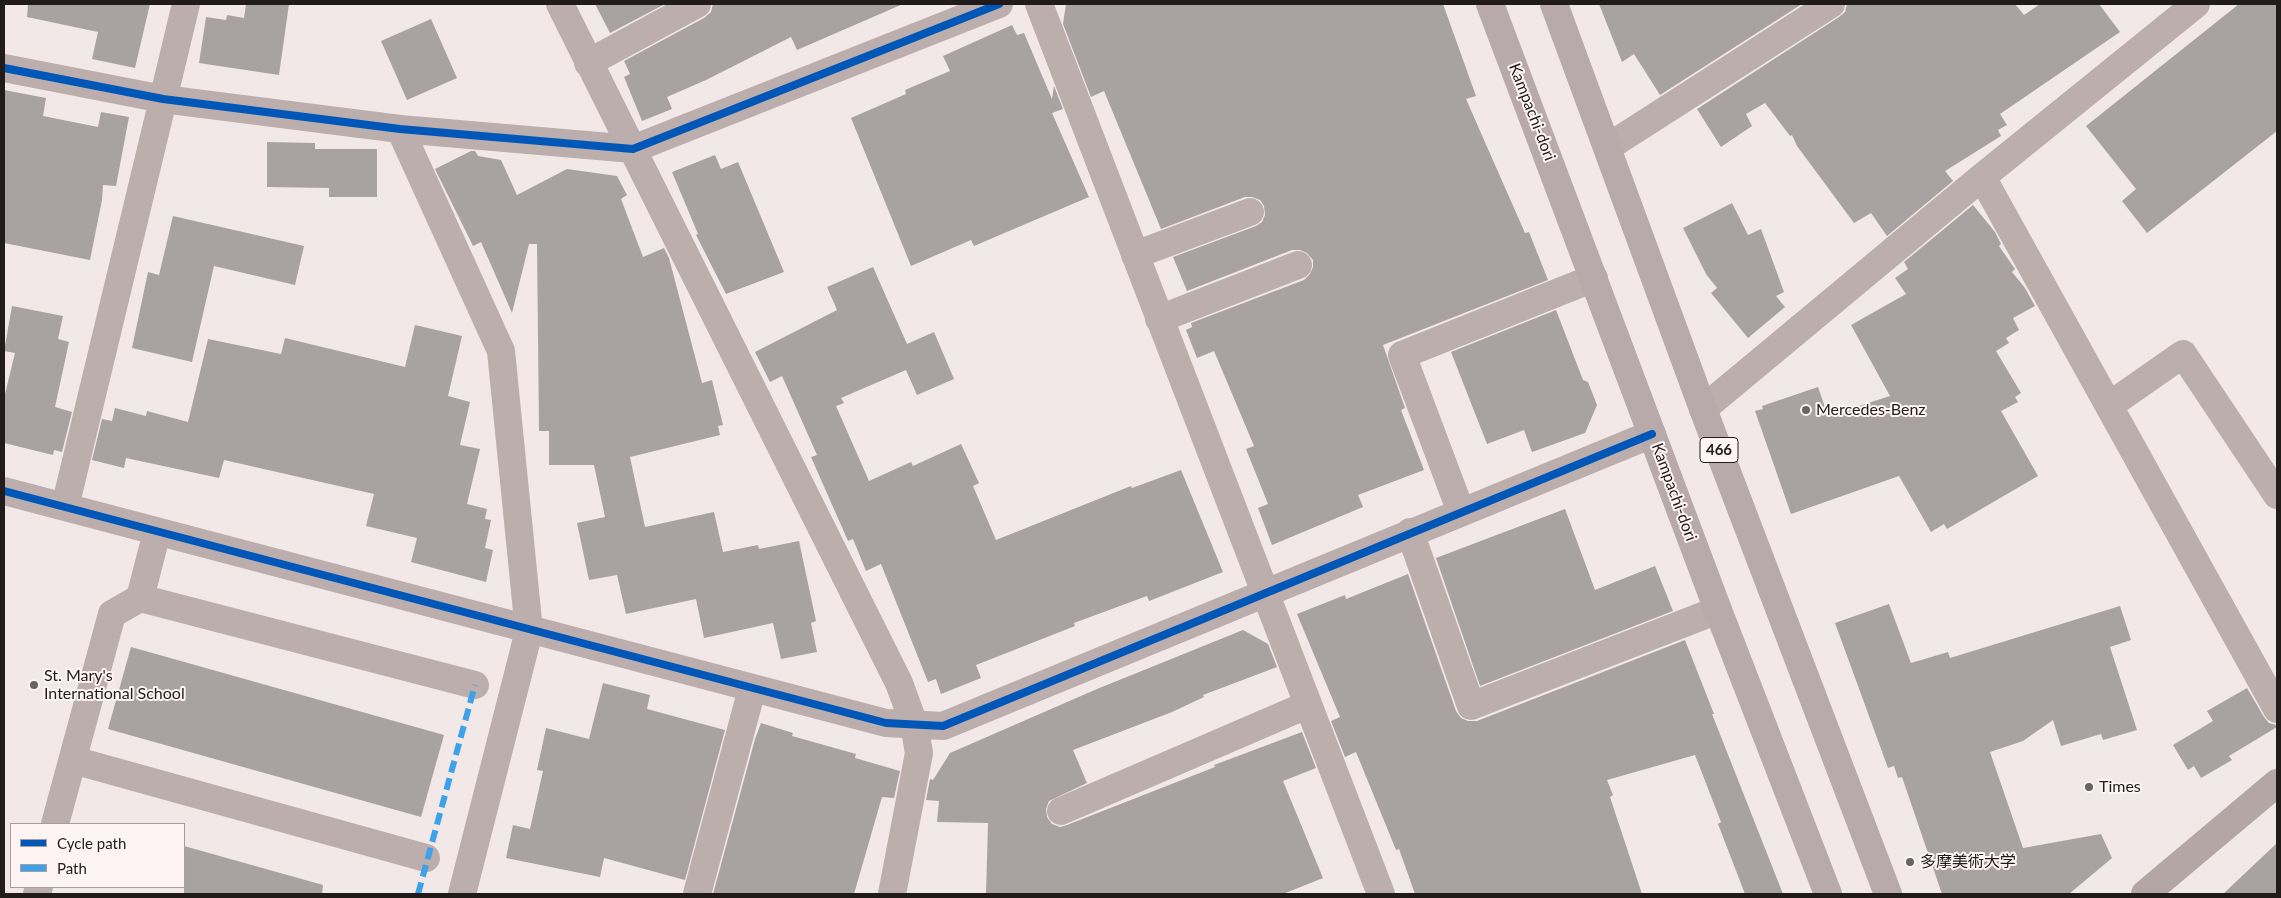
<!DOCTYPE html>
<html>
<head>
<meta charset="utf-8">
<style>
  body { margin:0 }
  #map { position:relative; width:2281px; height:898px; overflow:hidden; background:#f2e8e8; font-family:Lato,sans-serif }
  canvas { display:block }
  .frame { position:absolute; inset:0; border:5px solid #211b1b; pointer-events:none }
  .legend { position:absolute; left:10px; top:823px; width:175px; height:65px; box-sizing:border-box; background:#fff4f4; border:1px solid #a69d9d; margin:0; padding:6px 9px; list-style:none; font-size:15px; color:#211b1b }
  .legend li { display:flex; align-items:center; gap:10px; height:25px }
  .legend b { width:25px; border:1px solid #a69d9d }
</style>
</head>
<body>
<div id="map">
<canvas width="2281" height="898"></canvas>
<div class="frame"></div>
<ul class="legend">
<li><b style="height:6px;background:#0057b8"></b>Cycle path</li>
<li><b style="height:6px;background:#3ea2ea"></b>Path</li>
</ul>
</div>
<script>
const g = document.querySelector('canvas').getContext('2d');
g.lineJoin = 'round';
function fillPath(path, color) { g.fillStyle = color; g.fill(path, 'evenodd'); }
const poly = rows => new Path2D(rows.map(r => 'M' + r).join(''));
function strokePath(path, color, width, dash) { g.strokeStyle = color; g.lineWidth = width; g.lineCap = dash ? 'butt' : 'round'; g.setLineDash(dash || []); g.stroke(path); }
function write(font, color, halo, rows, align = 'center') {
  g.font = font + ' Lato,"Noto Sans JP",sans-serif'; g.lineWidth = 4; g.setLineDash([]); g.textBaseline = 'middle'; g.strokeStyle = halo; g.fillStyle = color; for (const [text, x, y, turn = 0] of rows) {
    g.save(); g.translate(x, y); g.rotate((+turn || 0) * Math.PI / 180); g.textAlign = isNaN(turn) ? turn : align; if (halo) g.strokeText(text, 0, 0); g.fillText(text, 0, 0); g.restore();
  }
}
const building = poly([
  [28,4,150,4,135,68,92,59,98,32,27,17],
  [246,4,289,4,279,75,199,63,206,17,226,20,227,15,244,18],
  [595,4,665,4,610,33],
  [713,4,903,4,797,50,791,37,706,80,667,97,672,109,642,121,624,77,630,74,624,61,704,18,711,12],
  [1066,4,1443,4,1476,96,1466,99,1525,233,1529,232,1548,280,1383,345,1405,408,1401,410,1424,470,1358,495,1363,507,1272,545,1258,508,1268,504,1246,449,1254,446,1214,351,1197,358,1186,330,1192,327,1191,323,1304,280,1310,274,1313,267,1313,260,1307,253,1300,250,1292,250,1187,291,1173,257,1256,226,1262,222,1265,215,1264,206,1260,200,1252,197,1245,197,1161,229,1104,91,1091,97,1063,24],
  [1599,4,1802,4,1660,95,1634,54,1622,62],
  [1847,4,2015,4,2024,15,2040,4,2099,4,2120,32,2000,114,2007,125,1998,130,2001,136,1945,171,1953,181,1887,236,1871,213,1854,223,1797,146,1792,135,1790,136,1765,103,1746,114,1752,126,1721,147,1697,109,1839,17,1845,12],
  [2239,4,2277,4,2277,131,2147,233,2122,201,2136,189,2086,126],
  [431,19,457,78,407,100,381,41],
  [1012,25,1017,35,1024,33,1052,99,1054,86,1063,109,1052,113,1089,197,974,246,971,240,911,266,851,118,906,94,905,90,950,71,943,56],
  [4,90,46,98,43,116,98,127,101,112,129,117,116,186,103,185,102,200,90,260,4,243],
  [267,142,315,143,315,149,377,149,377,197,329,197,329,188,267,187],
  [471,151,475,151,478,156,501,160,517,195,567,169,617,176,627,195,621,199,643,257,664,248,669,258,702,383,712,380,723,425,718,426,720,435,630,457,645,527,714,512,723,552,758,545,759,549,799,541,816,621,811,623,817,652,781,659,773,623,704,638,696,599,626,614,617,575,589,580,577,523,605,517,594,465,549,465,549,431,539,431,537,244,529,244,512,313,481,242,473,246,435,169],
  [715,155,721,169,738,162,784,272,726,294,696,235,698,234,672,172],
  [1732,203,1748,235,1761,229,1784,292,1776,296,1785,307,1748,338,1711,293,1717,288,1706,274,1683,228],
  [1973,205,1995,232,2001,244,1999,246,2015,269,2012,272,2025,288,2035,306,2013,318,2019,330,2006,338,2009,343,1996,351,2021,393,2015,397,2018,402,2001,411,2038,476,1947,529,1944,524,1931,532,1899,476,1791,514,1755,411,1763,409,1762,406,1818,387,1828,416,1890,396,1851,325,1906,294,1895,278,1908,269,1904,262],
  [173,216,304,246,295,285,214,266,192,362,132,348,148,272,159,275],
  [873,267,907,344,934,332,954,379,917,395,906,370,841,398,844,403,836,406,869,481,911,462,913,466,961,444,979,483,973,486,996,540,1131,486,1132,488,1181,470,1223,572,1149,601,1147,596,1074,623,1075,626,976,665,981,678,941,694,936,679,928,682,881,564,866,571,853,539,848,541,811,457,817,455,782,376,770,382,755,352,837,310,827,287],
  [12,306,63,316,58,339,69,342,55,407,72,412,62,452,54,450,53,455,4,443,4,398,15,353,4,351],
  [1556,310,1583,380,1588,382,1597,405,1585,433,1532,452,1524,430,1487,444,1451,352],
  [415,325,462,336,448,396,470,402,460,445,480,449,467,504,487,509,485,519,491,520,485,548,493,550,486,582,411,562,417,538,366,526,374,494,224,460,219,478,126,458,124,468,92,460,102,419,112,421,115,408,146,416,147,411,188,422,208,339,281,354,285,338,405,367],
  [1565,509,1595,590,1655,566,1673,611,1480,686,1436,558],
  [1408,574,1456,711,1461,718,1468,721,1477,721,1685,640,1714,714,1712,714,1783,894,1745,894,1718,824,1721,822,1695,755,1607,780,1613,795,1610,797,1642,894,1415,894,1399,849,1396,850,1356,752,1345,757,1331,721,1340,717,1297,614,1345,595,1346,599],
  [1889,604,1911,663,1948,652,1950,658,2120,606,2131,640,2110,647,2137,730,2103,740,2101,734,2061,746,2053,720,2023,741,1990,752,2023,848,2101,834,2112,858,2069,894,1942,894,1902,777,1898,778,1894,766,1888,768,1835,623],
  [1243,630,1268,644,1277,667,1203,695,1204,697,1172,712,1073,750,1087,783,1049,801,1046,809,1047,817,1052,824,1060,827,1067,825,1215,767,1214,765,1302,732,1316,768,1283,781,1323,878,1283,894,986,894,988,823,937,822,939,801,926,800,930,779,933,780,950,753,1097,689],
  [131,647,444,735,421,817,108,729],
  [603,683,650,695,647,709,725,730,685,880,604,858,600,877,506,858,513,825,530,829,543,771,537,770,546,728,589,739],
  [2247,688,2264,717,2269,723,2277,725,2277,727,2229,756,2232,760,2201,778,2194,766,2188,770,2173,745,2213,721,2207,711],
  [761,723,793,733,792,736,856,754,855,758,900,771,894,798,882,797,854,894,713,894,755,739],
  [2277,843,2277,894,2223,894],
  [184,846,323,885,322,894,184,894]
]);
const minor = poly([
  [560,4,899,683,914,724,919,753,892,894],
  [1039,4,1381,894],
  [588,63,697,4],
  [4,68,163,99,400,129,633,149,999,4],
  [400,129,501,351,529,631,462,894],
  [1608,147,1831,4],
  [1982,177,2277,709],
  [1135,255,1250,212],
  [1159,319,1298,265],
  [2110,405,2183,354,2277,495],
  [1703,409,1982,177,2196,4],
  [4,491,886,723,943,726,1652,434],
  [65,507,186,4],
  [1461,512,1402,355,1594,278],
  [1410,532,1471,706,1718,610],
  [140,598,475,685],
  [73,760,426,858],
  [1061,811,1307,705],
  [55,824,112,614,140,598,157,532],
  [37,894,39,887],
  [697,894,752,689]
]);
const major = poly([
  [2145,894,2277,783]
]);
const highway = poly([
  [1490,4,1718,610,1828,894],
  [1554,4,1703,409,1888,894]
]);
const quiet = poly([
  [418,894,475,685]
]);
const cycleway = poly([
  [4,68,163,99,400,129,633,149,999,4],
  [4,491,886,723,943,726,1652,434]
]);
const markers = [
  [1806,410,5,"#6a6363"],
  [34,685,5,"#6a6363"],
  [2089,787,5,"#6a6363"],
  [1910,862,5,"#6a6363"]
];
const shields = [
  [1719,450,38]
];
const shieldNames = [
  ["466",1719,450]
];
const streetNames = [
  ["Kampachi-dori",1532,112,69],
  ["Kampachi-dori",1674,492,70]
];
const poiNames = [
  ["Mercedes-Benz",1816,410],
  ["St. Mary's",44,676],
  ["International School",44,694],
  ["Times",2099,787],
  ["多摩美術大学",1920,862]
];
fillPath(building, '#a9a2a2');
strokePath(minor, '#bbaead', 28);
strokePath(major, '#b4a6a5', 28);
strokePath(highway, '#b8aaaa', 28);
strokePath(quiet, '#3ea2ea', 6, [12, 6]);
strokePath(cycleway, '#0057b8', 8);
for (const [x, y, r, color] of markers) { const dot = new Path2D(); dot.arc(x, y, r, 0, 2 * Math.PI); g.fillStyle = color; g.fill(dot); strokePath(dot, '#fff4f4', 2); }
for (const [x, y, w] of shields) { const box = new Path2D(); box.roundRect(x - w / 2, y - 12.5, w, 25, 4); g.fillStyle = '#fff4f4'; g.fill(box); strokePath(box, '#211b1b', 1); }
write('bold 15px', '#211b1b', null, shieldNames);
write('16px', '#211b1b', '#fff4f4', streetNames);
write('16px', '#211b1b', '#fff4f4', poiNames, 'left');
</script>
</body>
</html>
